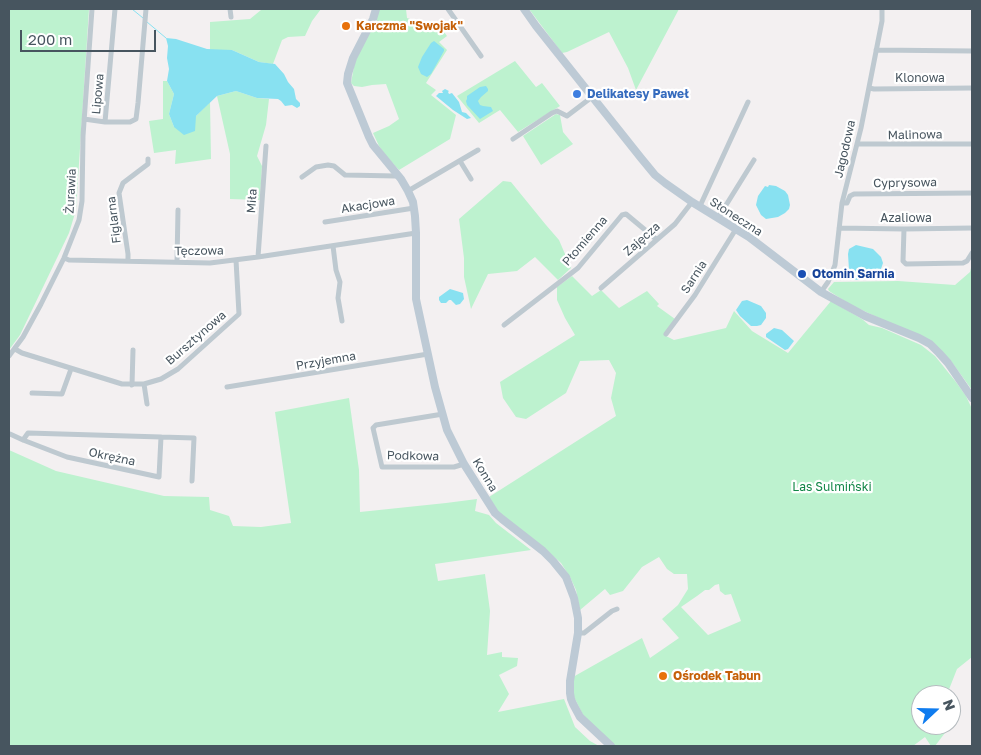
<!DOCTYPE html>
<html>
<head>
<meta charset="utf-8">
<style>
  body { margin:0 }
  #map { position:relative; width:981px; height:755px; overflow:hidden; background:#f3f0f1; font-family:"Golos Text",sans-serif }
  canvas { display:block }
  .frame { position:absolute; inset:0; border:10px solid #47555f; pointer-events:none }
  .north { position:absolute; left:911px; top:685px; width:50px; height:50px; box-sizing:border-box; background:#fff; border:1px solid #b5bbbf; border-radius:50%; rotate:69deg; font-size:14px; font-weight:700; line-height:20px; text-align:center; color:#47555f }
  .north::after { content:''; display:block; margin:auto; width:18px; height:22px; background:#0f7cef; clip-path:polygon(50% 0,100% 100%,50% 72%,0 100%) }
  .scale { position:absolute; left:20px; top:30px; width:136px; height:22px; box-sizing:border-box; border:2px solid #47555f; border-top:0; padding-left:6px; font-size:15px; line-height:18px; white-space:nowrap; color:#47555f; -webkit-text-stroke:4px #fff; paint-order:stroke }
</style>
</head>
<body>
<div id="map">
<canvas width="981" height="755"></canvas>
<div class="frame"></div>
<div class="north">N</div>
<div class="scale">200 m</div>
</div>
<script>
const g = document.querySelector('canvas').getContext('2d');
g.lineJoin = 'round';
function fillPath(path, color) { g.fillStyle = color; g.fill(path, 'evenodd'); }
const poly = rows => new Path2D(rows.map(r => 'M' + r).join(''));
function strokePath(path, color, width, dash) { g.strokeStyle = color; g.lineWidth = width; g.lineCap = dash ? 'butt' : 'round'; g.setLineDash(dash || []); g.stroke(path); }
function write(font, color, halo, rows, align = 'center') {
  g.font = font + ' "Golos Text",sans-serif'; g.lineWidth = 4.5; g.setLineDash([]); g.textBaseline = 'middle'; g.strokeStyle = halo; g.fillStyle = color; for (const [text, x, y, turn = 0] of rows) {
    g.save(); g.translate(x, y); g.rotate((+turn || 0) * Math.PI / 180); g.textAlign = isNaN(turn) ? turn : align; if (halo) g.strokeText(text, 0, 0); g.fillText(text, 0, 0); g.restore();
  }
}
const green = poly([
  [10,9,89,9,76,210,69,233,20,335,9,350,9,13],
  [261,9,321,9,312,21,305,36,288,37,282,40,273,64,259,62,232,50,210,50,210,22,250,19,261,10],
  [378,9,406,9,407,18,442,29,447,36,439,42,447,50,426,83,436,90,431,95,456,115,450,139,399,170,386,156,379,146,373,133,389,126,399,119,386,84,372,85,362,87,354,86,351,83,355,61],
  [529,9,679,9,636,90,628,68,609,32,567,52,562,53],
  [515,61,536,87,542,83,560,106,518,132,500,110,479,123,457,96],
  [163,81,167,81,174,94,169,114,174,127,196,116,210,102,211,159,175,164,176,150,154,153,149,121,163,119],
  [236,91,257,98,269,99,266,125,257,156,262,166,260,200,230,199,230,154,217,96],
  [556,114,560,115,563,132,573,144,541,165,523,136],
  [503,181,511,182,546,225,559,240,571,268,558,280,535,257,517,271,488,274,471,309,464,277,464,258,459,219],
  [972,264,972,390,951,361,933,343,851,305,829,291,828,289,834,282,898,281,955,285,970,272],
  [572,276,592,296,601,290,619,308,647,291,659,304,657,306,675,319,664,335,674,340,726,328,734,311,752,331,788,353,831,301,862,319,869,325,882,328,921,345,935,356,956,382,966,396,972,409,972,657,957,669,948,692,950,695,921,695,921,725,951,725,935,746,931,746,925,737,913,746,615,746,584,717,574,697,573,677,642,638,650,658,679,638,662,619,678,605,688,589,687,574,674,574,667,569,659,557,642,567,623,591,610,595,605,589,580,610,576,590,570,577,561,563,544,548,501,516,489,497,616,416,611,398,616,373,609,360,580,361,566,393,526,419,516,417,503,398,500,382,575,335,565,318,557,300,557,287],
  [719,584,720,591,725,595,731,594,741,621,708,635,681,607,697,596,705,590,709,590,715,585],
  [349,398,359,470,360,512,446,503,477,499,475,511,489,515,496,523,531,550,435,564,438,581,485,574,490,611,487,655,502,652,502,657,518,658,517,666,499,675,509,694,498,712,564,699,575,727,590,741,599,746,9,746,9,450,56,471,164,496,209,497,210,510,229,516,233,526,261,527,291,523,275,412]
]);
const water = poly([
  [166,38,176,39,207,49,232,50,259,62,275,64,284,74,288,82,294,89,296,99,300,103,300,106,297,108,292,105,285,106,281,101,278,99,257,98,236,91,217,96,196,116,195,131,184,135,174,127,169,114,174,94,167,81,169,69,167,58,168,46],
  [434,41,444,49,444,51,431,74,427,77,421,74,418,67,422,57,431,43],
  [486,86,488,89,488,91,481,97,478,101,480,105,483,106,491,107,493,111,480,119,467,105,466,101,467,99,467,96,480,87],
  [445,89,449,91,448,92,449,94,452,93,459,102,462,112,466,113,471,118,467,119,453,110,436,96,439,93,443,93,442,91],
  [769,185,776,186,785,191,788,195,790,205,789,209,785,213,778,217,766,219,761,215,756,205,758,196,765,186,768,187],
  [856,245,873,249,881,257,883,263,881,269,875,273,873,278,854,280,851,277,849,270,848,254,849,249],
  [450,289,463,293,464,299,460,304,456,305,451,300,449,300,446,303,441,303,439,300,439,297],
  [747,300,761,306,766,313,766,318,761,325,757,326,751,326,740,316,736,310,742,301],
  [774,328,782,330,794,341,788,349,785,350,766,337,766,334]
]);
const stream = poly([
  [132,9,143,18],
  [147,22,166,38]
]);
const street = poly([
  [230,9,231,17],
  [448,9,481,56],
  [876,50,972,51],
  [869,88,874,89,972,88],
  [84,119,105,122,130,122,136,119,138,103,146,9],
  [105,122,115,9],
  [513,139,552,113,557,111,567,116,592,97],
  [857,144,972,144],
  [460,161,471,179],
  [302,177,316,167,328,165,334,166,345,175,396,176,398,174],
  [408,191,478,150],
  [842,203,847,203,850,196,854,194,972,193],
  [700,206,748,102],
  [718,218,754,160],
  [325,222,414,208],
  [839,228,904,229,972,228],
  [904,229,903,261,906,264,963,263,967,261,972,253],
  [333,246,336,270,340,282,338,298,342,321],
  [258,257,266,146],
  [64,258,69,260,210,263,258,257,416,233],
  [128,261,128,254,119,193,123,183,148,164,148,159],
  [177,262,178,210],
  [601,288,675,224,692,202],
  [821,292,828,282,835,265,842,203,861,128,882,21,882,9],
  [504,325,578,268,622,215,626,214,656,239],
  [666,334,695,295,736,229],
  [15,349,22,353,122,384,144,384,161,379,178,369,239,314,236,260],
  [9,356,23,337,41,304,64,258,79,220,82,201,83,136,92,9],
  [144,384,147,404],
  [132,385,133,350],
  [227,387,428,354],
  [32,393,62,394,71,369],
  [443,414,376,425,373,428,382,467,454,467,464,464],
  [9,434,10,434,23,440,67,457,159,477,161,437,28,433,23,440],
  [161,437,194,438,192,481],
  [578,633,584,633,612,611,617,609]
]);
const secondary = poly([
  [376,9,373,19,353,58,348,74,347,83,369,137,373,145,401,179,408,191,413,202,415,216,416,233,416,299,435,387,447,430,464,464,495,513,502,519,543,551,553,561,566,577,574,598,578,618,578,633,570,681,570,693,571,699,573,704,580,717,611,746],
  [524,9,536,26,641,158,655,175,665,183,692,202,749,237,821,292,865,316,919,338,930,344,939,353,948,363,972,398]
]);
const markers = [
  [346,26,5,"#e8710a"],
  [577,94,5,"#3f7fe0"],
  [802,274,5,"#1a4fb4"],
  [663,676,5,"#e8710a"]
];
const foodNames = [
  ["Karczma \"Swojak\"",356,26],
  ["Ośrodek Tabun",673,676]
];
const streetNames = [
  ["Klonowa",920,78],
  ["Lipowa",98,94,-85],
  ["Malinowa",915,135,-1],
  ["Jagodowa",845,149,-77],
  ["Cyprysowa",905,183,-1],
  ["Żurawia",71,191,-87],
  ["Miła",252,201,-86],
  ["Akacjowa",368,205,-9],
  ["Słoneczna",736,217,33],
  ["Azaliowa",906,218],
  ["Figlarna",114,220,-97],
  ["Zajęcza",642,239,-41],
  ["Płomienna",585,241,-49],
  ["Tęczowa",199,251,-1],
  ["Sarnia",694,277,-57],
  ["Bursztynowa",196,338,-41],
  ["Przyjemna",326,361,-10],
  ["Podkowa",413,456,1],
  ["Okrężna",112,457,12],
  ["Konna",485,475,59]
];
const shopNames = [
  ["Delikatesy Paweł",587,94]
];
const transitNames = [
  ["Otomin Sarnia",812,274]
];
const parkNames = [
  ["Las Sulmiński",832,487]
];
fillPath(green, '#bdf2cf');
fillPath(water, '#88e1f1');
strokePath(stream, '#88e1f1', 1);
strokePath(street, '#bec9d0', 5);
strokePath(secondary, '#bdcad5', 8);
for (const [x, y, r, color] of markers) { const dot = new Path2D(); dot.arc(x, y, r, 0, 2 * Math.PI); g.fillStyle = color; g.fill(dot); strokePath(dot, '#fff', 2); }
write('bold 12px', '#c56008', '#fff', foodNames, 'left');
write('12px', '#47555f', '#fff', streetNames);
write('bold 12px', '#366cbe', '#fff', shopNames, 'left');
write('bold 12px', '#164399', '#fff', transitNames, 'left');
write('12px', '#128647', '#fff', parkNames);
</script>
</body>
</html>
